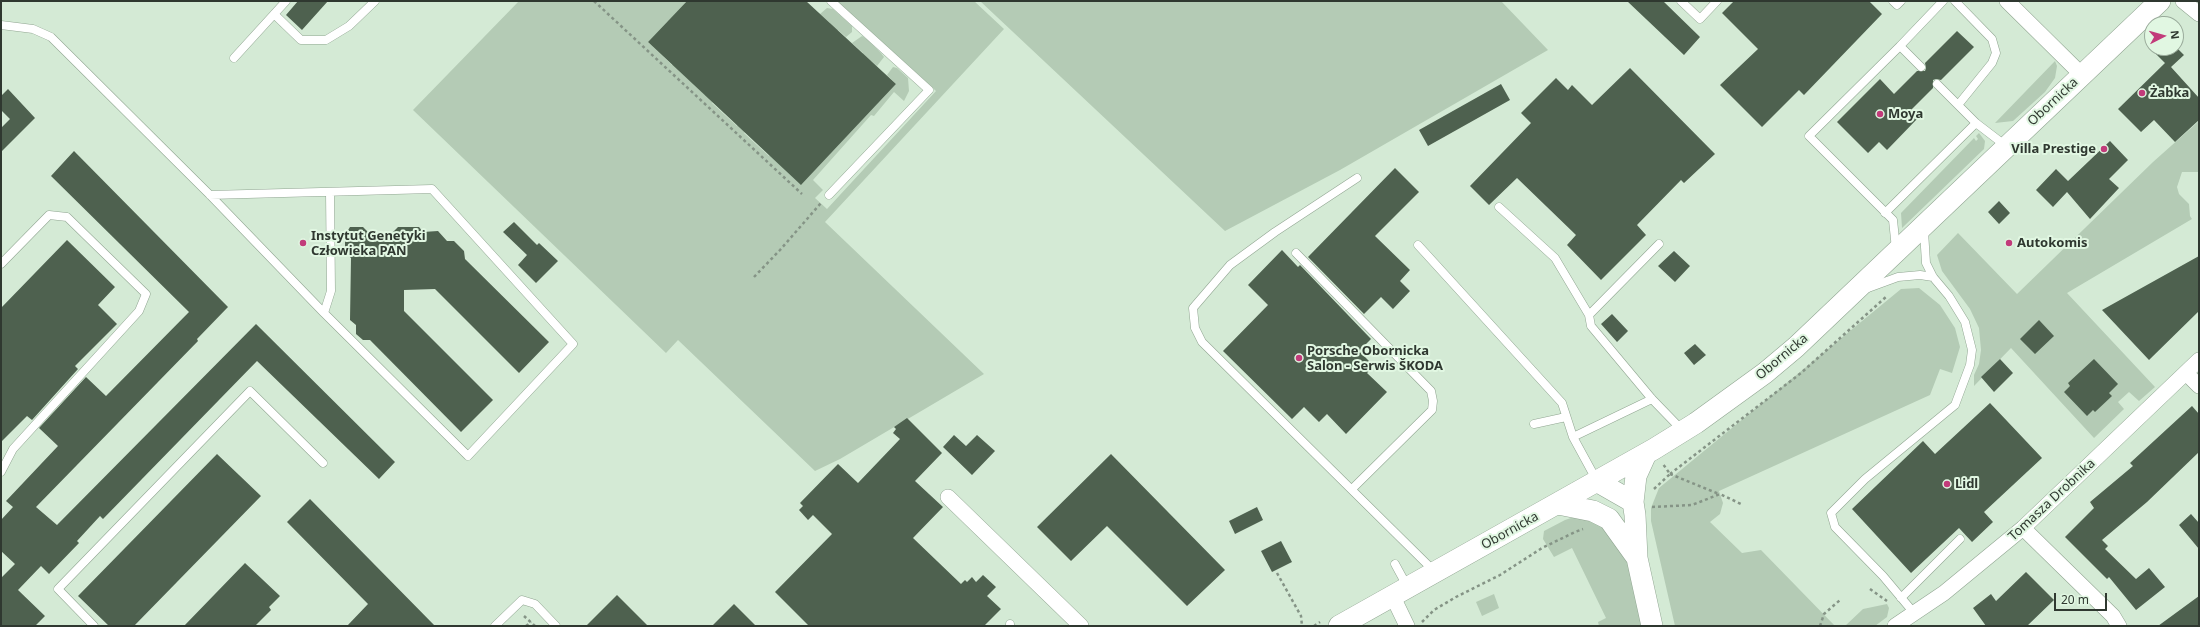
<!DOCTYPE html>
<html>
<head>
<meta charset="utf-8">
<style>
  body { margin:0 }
  #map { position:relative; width:2200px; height:627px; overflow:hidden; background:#d4ead5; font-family:"Noto Sans",sans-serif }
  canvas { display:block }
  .frame { position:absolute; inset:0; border:2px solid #2f3830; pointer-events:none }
  .north { position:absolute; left:2144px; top:16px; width:40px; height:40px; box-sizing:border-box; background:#e1f7e2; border:1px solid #9aab9b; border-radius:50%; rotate:84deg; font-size:11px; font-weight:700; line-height:16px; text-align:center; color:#2f3830 }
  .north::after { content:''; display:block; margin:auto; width:14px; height:18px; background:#c23b7a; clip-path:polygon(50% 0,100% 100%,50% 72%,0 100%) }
  .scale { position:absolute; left:2054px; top:593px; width:53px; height:18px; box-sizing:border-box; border:2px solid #2f3830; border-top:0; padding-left:5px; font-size:12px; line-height:14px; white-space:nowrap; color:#2f3830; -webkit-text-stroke:3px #e1f7e2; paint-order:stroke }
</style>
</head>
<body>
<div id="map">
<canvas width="2200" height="627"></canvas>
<div class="frame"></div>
<div class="north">N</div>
<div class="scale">20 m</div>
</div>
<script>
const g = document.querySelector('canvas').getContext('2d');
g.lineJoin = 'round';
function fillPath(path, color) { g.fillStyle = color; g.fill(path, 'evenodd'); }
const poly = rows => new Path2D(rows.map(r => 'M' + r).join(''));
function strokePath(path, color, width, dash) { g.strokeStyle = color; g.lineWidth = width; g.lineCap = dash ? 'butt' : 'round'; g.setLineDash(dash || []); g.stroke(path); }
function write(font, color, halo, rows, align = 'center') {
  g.font = font + ' "Noto Sans",sans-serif'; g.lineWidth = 4; g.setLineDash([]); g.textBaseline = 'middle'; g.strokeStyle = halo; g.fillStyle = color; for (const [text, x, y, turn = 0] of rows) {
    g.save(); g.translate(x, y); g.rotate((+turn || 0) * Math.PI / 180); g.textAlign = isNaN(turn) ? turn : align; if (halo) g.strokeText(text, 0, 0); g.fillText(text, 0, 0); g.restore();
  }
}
const green = poly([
  [519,1,687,1,648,42,672,65,732,1,681,72,705,95,805,1,712,103,737,126,830,23,820,14,827,8,833,9,852,26,852,32,846,37,838,30,744,133,769,156,863,53,852,43,862,36,867,39,881,53,884,57,877,66,871,61,801,185,896,84,887,75,893,67,897,68,908,78,909,91,904,101,894,92,874,116,871,115,813,180,823,190,815,198,827,209,936,91,837,1,974,1,1004,29,825,222,984,374,840,459,815,471,678,340,666,353,413,110],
  [980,1,1501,1,1548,50,1340,170,1225,231],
  [2055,61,2057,66,2055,78,2045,92,2013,121,1995,123],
  [2199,121,2199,172,2182,172,2177,187,2179,194,2189,204,2190,216,2192,219,2067,293,2155,387,2139,401,2129,392,2118,402,2124,409,2094,438,2011,348,1974,386,1974,375,1979,364,1981,350,1979,328,1970,309,1942,271,1937,255,1958,233,2017,294,2153,162],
  [1979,133,1985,141,1984,149,1902,228,1901,213,1974,138,1976,141,1978,139,1976,136],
  [1919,288,1940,305,1955,328,1960,347,1952,373,1940,369,1930,395,1719,491,1723,503,1720,514,1710,522,1742,553,1761,550,1835,626,1675,626,1651,521,1651,508,1659,488,1901,289],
  [1574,517,1592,518,1616,540,1630,568,1643,626,1599,626,1598,622,1606,618,1572,548,1554,557,1543,539,1544,531,1565,520],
  [1494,594,1499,608,1482,616,1476,602],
  [1887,604,1889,608,1887,617,1875,626,1845,626,1863,609]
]);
const building = poly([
  [298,1,328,1,302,30,286,15],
  [687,1,806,1,896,84,801,185,648,42],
  [1627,1,1663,1,1700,37,1684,55],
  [1734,1,1869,1,1882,14,1804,95,1799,90,1762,127,1720,85,1758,49,1722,13],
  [1957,31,1974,47,1941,80,1936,79,1933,80,1933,88,1911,110,1918,118,1887,150,1879,142,1868,153,1837,122,1880,79,1894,94,1917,71,1925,71,1926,68,1925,63],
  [2150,48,2177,48,2184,55,2171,67,2199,98,2199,120,2175,142,2154,120,2141,132,2118,109,2165,63],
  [1630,68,1715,154,1684,183,1681,180,1637,225,1646,235,1601,280,1567,245,1576,235,1517,178,1489,205,1470,186,1531,123,1521,113,1556,78,1568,90,1572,85,1592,105],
  [1501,84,1510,100,1428,146,1419,130],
  [8,89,35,118,1,152,1,128,10,119,1,110,1,96],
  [2110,141,2128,160,2109,179,2119,188,2090,219,2067,192,2053,207,2036,190,2056,169,2068,181],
  [74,151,228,307,197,339,198,341,36,507,57,525,256,324,395,462,379,479,257,361,103,519,100,516,77,541,79,543,49,574,41,566,18,590,45,616,35,626,1,626,1,578,15,564,1,551,1,520,13,507,6,501,58,446,39,428,86,377,106,396,189,312,51,176],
  [1395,168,1419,192,1375,236,1410,270,1400,281,1410,291,1393,309,1381,297,1364,314,1308,257],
  [1999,201,2010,213,1999,224,1988,212],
  [514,222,537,245,539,243,558,261,536,283,518,265,527,255,503,232],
  [350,227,363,227,368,232,393,232,398,227,419,227,423,232,438,231,447,241,454,241,464,251,465,259,549,342,519,373,435,289,404,290,404,311,493,400,461,432,370,340,363,340,356,334,356,325,350,320,351,258,345,252,345,235],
  [67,240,115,287,98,305,117,324,75,366,78,369,32,420,27,416,1,442,1,308],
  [1282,250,1298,267,1300,265,1371,339,1359,351,1374,366,1367,373,1387,392,1346,434,1327,414,1319,422,1304,407,1292,419,1223,351,1268,305,1248,285],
  [1674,251,1690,266,1675,282,1658,266],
  [2199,256,2199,311,2149,360,2102,310],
  [1612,314,1628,331,1617,342,1601,324],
  [2039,320,2054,336,2035,354,2020,339],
  [1695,344,1706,355,1694,365,1684,353],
  [2000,359,2013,373,1994,392,1981,377],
  [2094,359,2118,384,2109,393,2112,396,2095,412,2093,410,2087,416,2064,392,2070,386,2068,383],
  [1990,403,2042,458,1984,512,1993,522,1972,542,1959,528,1911,573,1852,509,1923,441,1935,454],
  [2192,406,2199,414,2199,452,2147,502,2102,540,2108,546,2105,549,2136,579,2149,568,2165,587,2136,610,2109,577,2107,579,2065,537,2094,508,2090,502,2133,466,2130,463],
  [907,418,942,453,915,481,943,507,913,538,961,584,965,580,967,582,972,577,976,582,983,575,996,587,987,596,1001,609,984,626,809,626,775,592,832,534,813,515,808,520,799,510,803,506,800,503,838,464,858,483,900,439,893,433,896,429,894,427],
  [954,435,966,446,977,435,995,451,972,475,943,447],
  [217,454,261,496,134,626,109,626,78,596],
  [1111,454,1225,570,1187,606,1107,526,1071,561,1037,527],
  [310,499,435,626,347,626,368,604,287,522],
  [1257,507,1263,520,1235,534,1229,521],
  [2191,514,2199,523,2199,549,2179,525],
  [1281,541,1292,562,1272,572,1261,551],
  [245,563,280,596,269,607,271,610,255,626,184,626],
  [2026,572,2054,600,2027,626,1986,626,1973,608,1991,594,1996,601],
  [617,595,648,626,586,626],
  [2199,596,2199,626,2158,626],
  [734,604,756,626,712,626]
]);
const path = poly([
  [594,1,802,194],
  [754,277,780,250,821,203],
  [1670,474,1801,373,1887,296],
  [1670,474,1719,494],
  [1654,489,1670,474,1663,464],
  [1652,507,1692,505,1720,494,1741,504],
  [1277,573,1301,616,1302,626],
  [1870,589,1887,601],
  [524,616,535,626],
  [1422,622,1434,610,1456,597,1500,575,1542,548,1575,532,1583,529],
  [526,626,531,622],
  [1314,626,1320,622],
  [1820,626,1824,614,1840,600]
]);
const lane = poly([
  [1681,1,1700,19,1717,1],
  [1893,1,1897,5,1901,1],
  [1955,1,1992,39,1996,53,1992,63,1958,105],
  [274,14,301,40,326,40,349,26,375,1],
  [1,25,33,29,51,37,210,195,324,313,331,291,330,192],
  [1900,46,1943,1],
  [234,58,286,1],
  [1937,84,1976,123,2006,146],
  [1357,178,1275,232,1230,265,1193,308,1195,328,1202,342,1435,572],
  [210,195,432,189,573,344,468,456,324,313],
  [829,195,929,90,831,1],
  [1499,207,1555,258,1589,315,1591,326,1652,399,1682,430],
  [1885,213,1976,123],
  [1418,245,1562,403,1573,437,1597,481],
  [1896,249,1893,220,1809,136,1900,46,1921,67],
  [1296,253,1431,391,1433,401,1432,410,1352,489],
  [1,264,49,215,67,217,146,294,139,311,13,449,1,472],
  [1868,288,1898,277,1920,275,1933,277],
  [1589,315,1659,244],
  [1534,424,1566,417],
  [1573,437,1652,399],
  [1395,564,1407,586],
  [1901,598,1960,539],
  [1914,613,1883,576,1835,527,1831,513,1865,479,1955,405,1970,365,1972,350,1965,322,1949,296,1933,277,1926,263,1924,231],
  [94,626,58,589,250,391,323,463],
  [495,626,522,600,535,604,556,626],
  [1010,626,1010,624]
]);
const street = poly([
  [2007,1,2082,75],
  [2183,1,2199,14],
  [2186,373,2199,386],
  [948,497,1081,626],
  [2023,528,2113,616,2119,626],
  [1393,597,1407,626],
  [1895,626,1944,593,2023,528,2199,360]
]);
const secondary = poly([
  [1646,454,1636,476,1633,502,1635,515,1637,558,1652,626],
  [1598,482,1633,502],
  [1558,504,1593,511,1609,519,1637,558],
  [1339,626,1654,449,1696,423,1765,373,1796,347,2160,1]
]);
const markers = [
  [2142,93,4,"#c23b7a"],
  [1880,114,4,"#c23b7a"],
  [2104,149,4,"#c23b7a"],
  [303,243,4,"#c23b7a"],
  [2009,243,4,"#c23b7a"],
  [1299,358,4,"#c23b7a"],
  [1947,484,4,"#c23b7a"]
];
const poiNames = [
  ["Żabka",2150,93],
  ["Moya",1888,114],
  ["Villa Prestige",2096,149,"right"],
  ["Instytut Genetyki",311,236],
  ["Człowieka PAN",311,251],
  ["Autokomis",2017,243],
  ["Porsche Obornicka",1307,351],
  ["Salon - Serwis ŠKODA",1307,366],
  ["Lidl",1955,484]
];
const streetNames = [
  ["Obornicka",2053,102,-43],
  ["Obornicka",1782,357,-40],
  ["Tomasza Drobnika",2052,500,-43],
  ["Obornicka",1510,531,-29]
];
fillPath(green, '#b4cbb5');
fillPath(building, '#4e614f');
strokePath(lane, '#90a591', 9);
strokePath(street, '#90a591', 16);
strokePath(secondary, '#90a591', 22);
strokePath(path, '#859486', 2.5, [3, 3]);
strokePath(lane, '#fff', 8);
strokePath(street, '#fff', 15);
strokePath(secondary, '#fff', 21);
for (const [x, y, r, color] of markers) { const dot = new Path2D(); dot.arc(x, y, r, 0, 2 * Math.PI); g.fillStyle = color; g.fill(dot); strokePath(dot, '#e1f7e2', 1.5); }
write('bold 13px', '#2f3830', '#e1f7e2', poiNames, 'left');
write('13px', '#2f3830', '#e1f7e2', streetNames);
</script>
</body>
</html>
